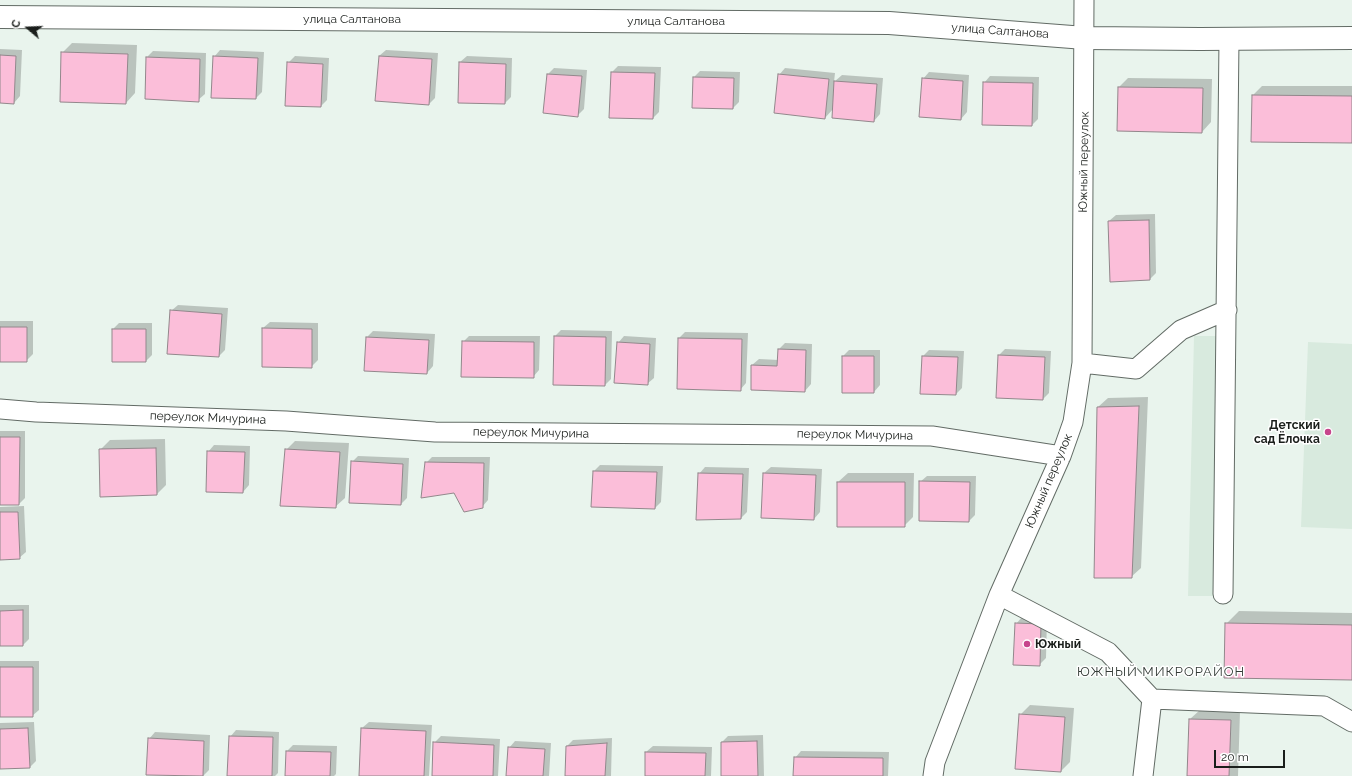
<!DOCTYPE html>
<html>
<head>
<meta charset="utf-8">
<style>
  body { margin:0 }
  #map { position:relative; width:1352px; height:776px; overflow:hidden; background:#e9f4ed; font-family:Raleway,sans-serif }
  canvas { display:block }
  .north { position:absolute; left:8px; top:8px; width:40px; height:40px; -webkit-text-stroke:3px #fff; paint-order:stroke; rotate:289deg; font-size:11px; font-weight:700; line-height:16px; text-align:center; color:#1a1e1b }
  .north::after { content:''; display:block; margin:auto; width:14px; height:18px; background:#1a1e1b; clip-path:polygon(50% 0,100% 100%,50% 72%,0 100%) }
  .scale { position:absolute; left:1214px; top:750px; width:71px; height:18px; box-sizing:border-box; border:2px solid #1a1e1b; border-top:0; padding-left:5px; font-size:12px; line-height:14px; white-space:nowrap; color:#1a1e1b; -webkit-text-stroke:3px #fff; paint-order:stroke }
</style>
</head>
<body>
<div id="map">
<canvas width="1352" height="776"></canvas>
<div class="north">С</div>
<div class="scale">20 m</div>
</div>
<script>
const g = document.querySelector('canvas').getContext('2d');
g.lineJoin = 'round';
function fillPath(path, color) { g.fillStyle = color; g.fill(path, 'evenodd'); }
const poly = rows => new Path2D(rows.map(r => 'M' + r).join(''));
function strokePath(path, color, width, dash) { g.strokeStyle = color; g.lineWidth = width; g.lineCap = dash ? 'butt' : 'round'; g.setLineDash(dash || []); g.stroke(path); }
function write(font, color, halo, rows, align = 'center') {
  g.font = font + ' Raleway,sans-serif'; g.lineWidth = 3; g.setLineDash([]); g.textBaseline = 'middle'; g.strokeStyle = halo; g.fillStyle = color; for (const [text, x, y, turn = 0] of rows) {
    g.save(); g.translate(x, y); g.rotate((+turn || 0) * Math.PI / 180); g.textAlign = isNaN(turn) ? turn : align; if (halo) g.strokeText(text, 0, 0); g.fillText(text, 0, 0); g.restore();
  }
}
const built = poly([
  [1194,336,1219,336,1213,596,1188,596],
  [1308,342,1352,344,1352,529,1301,527]
]);
const shadow = poly([
  [72,43,137,45,135,93,126,103,62,53],
  [0,49,22,50,20,96,14,103,0,102],
  [220,50,264,52,262,92,256,98,214,57],
  [386,50,438,53,435,98,429,104,379,56],
  [153,51,206,53,205,94,198,100,147,57],
  [295,56,329,58,327,100,321,106,288,63],
  [467,56,512,58,511,97,505,103,460,62],
  [618,66,661,67,659,112,653,118,612,72],
  [554,68,587,70,584,109,578,115,544,112,548,74],
  [785,68,835,73,834,82,842,75,883,78,880,114,874,121,833,109,825,118,779,75],
  [700,71,740,72,739,102,733,108,694,77],
  [929,72,969,75,967,112,961,119,923,79],
  [990,76,1039,77,1038,119,1032,125,984,83],
  [1128,78,1212,79,1211,122,1202,132,1119,87],
  [1262,86,1352,86,1352,142,1253,95],
  [1155,214,1156,273,1150,279,1109,221,1116,215],
  [178,305,228,308,225,350,219,356,171,311],
  [0,321,33,321,33,354,26,361,0,361],
  [270,322,318,323,318,360,311,367,263,328],
  [119,323,152,323,152,355,146,361,113,329],
  [561,330,612,331,611,379,605,385,554,384,555,336],
  [373,331,435,334,433,366,427,373,367,337],
  [685,332,748,333,746,383,740,390,679,338],
  [469,336,540,336,539,370,533,377,463,342],
  [624,336,656,338,654,378,647,384,618,343],
  [785,343,812,344,811,384,805,391,752,365,759,359,779,360,779,349],
  [1005,349,1051,351,1049,393,1043,399,999,355],
  [849,350,880,350,880,385,874,392,843,392,843,356],
  [929,350,964,351,962,388,956,394,921,393,923,356],
  [1148,397,1141,568,1131,577,1098,407,1108,398],
  [0,431,25,431,25,498,19,504,0,504],
  [165,439,166,485,157,494,100,450,110,440],
  [295,441,349,443,345,498,335,507,286,450],
  [214,445,250,446,249,485,243,492,208,452],
  [358,456,409,458,407,498,401,504,352,462],
  [432,457,490,457,488,500,482,507,455,491,426,463],
  [600,465,663,466,661,502,655,508,594,471],
  [705,467,749,468,747,512,741,518,699,474],
  [771,467,822,469,820,512,814,519,764,473],
  [848,473,914,473,913,517,904,526,838,482],
  [927,476,976,476,975,515,969,521,920,482],
  [24,506,26,552,19,558,0,559,0,507],
  [0,605,29,605,29,639,23,645,0,645],
  [1239,611,1352,613,1352,679,1226,624],
  [1022,617,1047,618,1046,658,1039,665,1016,624],
  [0,661,39,661,39,710,32,716,0,716],
  [1030,705,1074,708,1070,762,1061,771,1020,715],
  [1200,710,1240,711,1238,776,1188,776,1190,719],
  [34,722,36,761,29,768,0,768,0,723],
  [369,722,432,725,429,776,360,776,362,728],
  [236,730,279,732,278,773,275,776,228,776,230,737],
  [155,732,210,735,209,770,203,776,147,774,149,739],
  [763,735,764,776,722,776,722,742,728,736],
  [441,736,500,739,498,776,433,776,434,743],
  [612,738,611,776,566,776,567,746,573,740],
  [515,741,551,743,549,776,507,776,509,748],
  [293,745,337,746,336,774,334,776,286,776,287,751],
  [653,746,712,747,711,776,646,776,646,752],
  [801,751,889,752,888,776,794,776,795,758]
]);
const building = poly([
  [61,52,128,54,126,104,60,102,61,52],
  [0,55,16,56,14,104,0,103,0,55],
  [213,56,258,58,256,99,211,98,213,56],
  [379,56,432,59,429,105,375,101,379,56],
  [146,57,200,59,199,102,145,99,146,57],
  [287,62,323,64,321,107,285,106,287,62],
  [459,62,506,64,505,104,458,103,459,62],
  [611,72,655,73,653,119,609,118,611,72],
  [547,74,582,76,578,117,543,113,547,74],
  [778,74,829,79,825,119,774,113,778,74],
  [693,77,734,78,733,109,692,108,693,77],
  [922,78,963,81,961,120,919,117,922,78],
  [834,81,877,84,874,122,832,118,834,81],
  [983,82,1033,83,1032,126,982,125,983,82],
  [1118,87,1203,88,1202,133,1117,131,1118,87],
  [1252,95,1352,96,1352,143,1251,142,1252,95],
  [1149,220,1150,280,1110,282,1108,221,1149,220],
  [170,310,222,314,219,357,167,354,170,310],
  [0,327,27,327,27,362,0,362,0,327],
  [262,328,312,329,312,368,262,367,262,328],
  [112,329,146,329,146,362,112,362,112,329],
  [554,336,606,337,605,386,553,385,554,336],
  [366,337,429,340,427,374,364,371,366,337],
  [678,338,742,339,741,391,677,389,678,338],
  [462,341,534,342,534,378,461,377,462,341],
  [617,342,650,344,648,385,614,383,617,342],
  [778,349,806,350,805,392,751,390,751,365,777,366,778,349],
  [998,355,1045,357,1043,400,996,398,998,355],
  [842,356,874,356,874,393,842,393,842,356],
  [922,356,958,357,956,395,920,394,922,356],
  [1139,406,1132,578,1094,578,1097,407,1139,406],
  [0,437,20,437,19,505,0,505,0,437],
  [156,448,157,495,100,497,99,449,156,448],
  [285,449,340,452,336,508,280,506,285,449],
  [207,451,245,452,243,493,206,492,207,451],
  [351,461,403,464,401,505,349,503,351,461],
  [425,462,484,463,483,508,464,512,454,493,421,498,425,462],
  [593,471,657,472,655,509,591,507,593,471],
  [698,473,743,474,741,519,696,520,698,473],
  [763,473,816,475,814,520,761,518,763,473],
  [919,481,970,482,969,522,919,521,919,481],
  [837,482,905,482,905,527,837,527,837,482],
  [0,512,18,512,20,559,0,560,0,512],
  [23,610,23,646,0,646,0,611,23,610],
  [1015,623,1041,624,1040,666,1013,665,1015,623],
  [1225,623,1352,625,1352,680,1224,678,1225,623],
  [0,667,33,667,33,717,0,717,0,667],
  [1019,714,1065,717,1061,772,1015,769,1019,714],
  [1189,719,1231,720,1229,776,1187,776,1189,719],
  [28,728,30,768,0,769,0,729,28,728],
  [361,728,426,731,424,776,359,776,361,728],
  [229,736,273,737,272,776,227,776,229,736],
  [148,738,204,741,203,776,146,775,148,738],
  [757,741,758,776,721,776,721,742,757,741],
  [433,742,494,745,493,776,432,776,433,742],
  [607,743,605,776,565,776,566,746,607,743],
  [508,747,545,749,543,776,506,776,508,747],
  [286,751,331,752,330,776,285,776,286,751],
  [645,752,706,753,705,776,645,776,645,752],
  [794,757,883,758,883,776,793,776,794,757]
]);
const minor = poly([
  [1082,363,1136,369,1181,330,1227,310],
  [0,409,36,412,286,421,435,432,932,436,1061,456],
  [1223,594,1229,39],
  [999,595,1108,652,1152,699,1324,706,1352,722],
  [933,776,935,762,999,595,1061,456,1073,422,1082,363,1084,0],
  [1143,776,1152,699]
]);
const secondary = poly([
  [0,17,889,23,1085,38,1200,39,1352,38]
]);
const markers = [
  [1328,432,4,"#c7458c"],
  [1027,644,4,"#c7458c"]
];
const streetNames = [
  ["улица Салтанова",352,19],
  ["улица Салтанова",676,21],
  ["улица Салтанова",1000,31,4],
  ["Южный переулок",1084,162,-89],
  ["переулок Мичурина",208,418,2],
  ["переулок Мичурина",531,433,1],
  ["переулок Мичурина",855,435,1],
  ["Южный переулок",1049,481,-67]
];
const poiNames = [
  ["Детский",1320,425],
  ["сад Ёлочка",1320,439],
  ["Южный",1035,644,"left"]
];
const neighbourhoodNames = [
  ["ЮЖНЫЙ МИКРОРАЙОН",1161,672]
];
fillPath(built, '#d8eade');
fillPath(shadow, '#0003');
fillPath(building, '#fbbed9');
strokePath(building, '#92878b', 1);
strokePath(minor, '#626b65', 21);
strokePath(secondary, '#626b65', 24);
strokePath(minor, '#fff', 19);
strokePath(secondary, '#fff', 22);
for (const [x, y, r, color] of markers) { const dot = new Path2D(); dot.arc(x, y, r, 0, 2 * Math.PI); g.fillStyle = color; g.fill(dot); strokePath(dot, '#fff', 1.5); }
write('12px', '#1a1e1b', '#fff', streetNames);
write('bold 12px', '#1a1e1b', '#fff', poiNames, 'right');
g.letterSpacing = '1px';
write('13px', '#333b36', '#fff', neighbourhoodNames);
g.letterSpacing = '0px';
</script>
</body>
</html>
